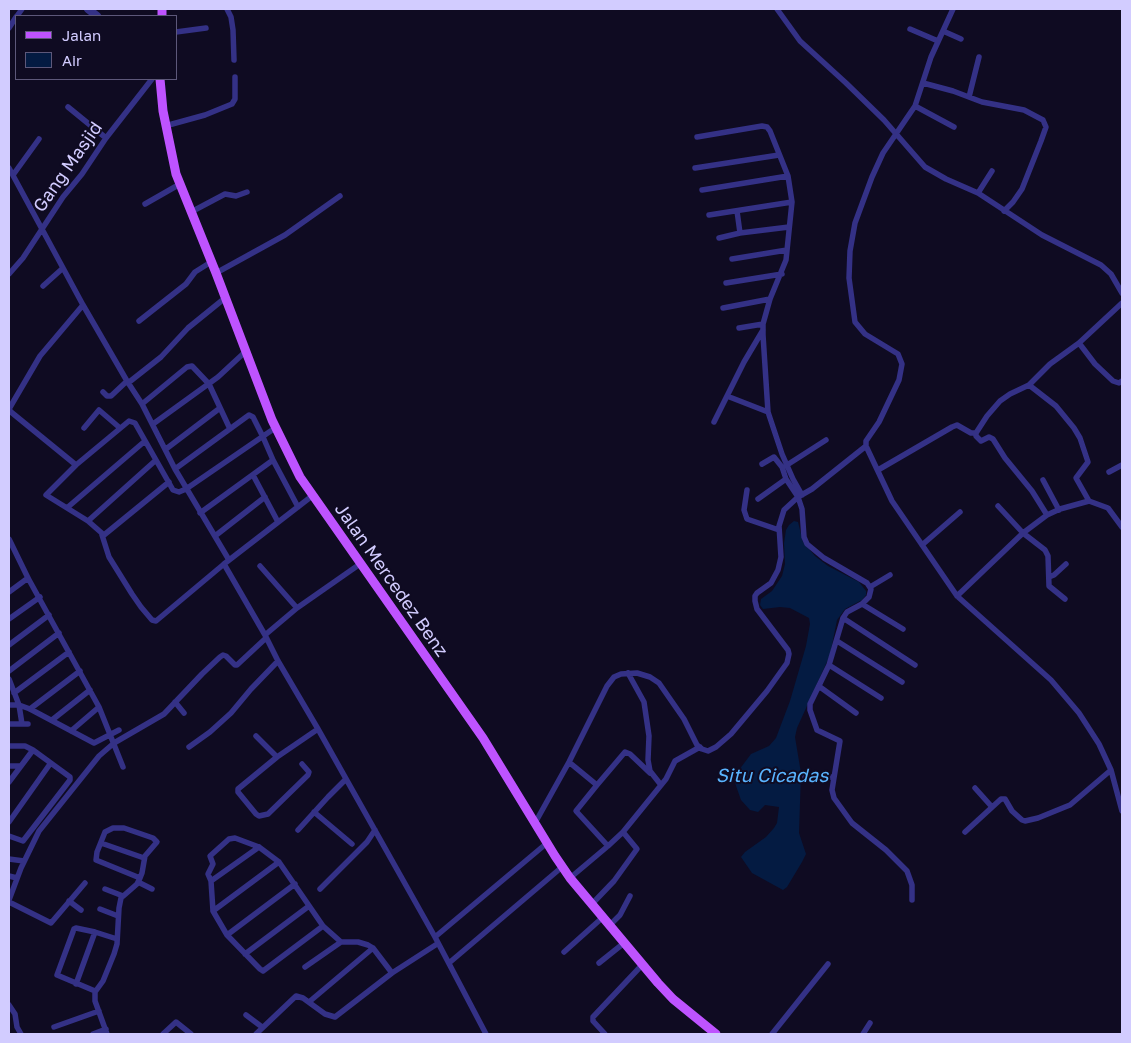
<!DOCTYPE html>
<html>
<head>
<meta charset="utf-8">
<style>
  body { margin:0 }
  #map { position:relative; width:1131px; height:1043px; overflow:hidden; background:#0f0b22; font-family:"Golos Text",sans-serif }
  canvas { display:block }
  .frame { position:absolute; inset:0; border:10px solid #d2ccff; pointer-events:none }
  .legend { position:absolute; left:15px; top:15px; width:162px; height:65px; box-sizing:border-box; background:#0f0b22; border:1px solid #5d587a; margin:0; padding:6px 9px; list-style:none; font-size:15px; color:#d2ccff }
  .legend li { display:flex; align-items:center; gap:10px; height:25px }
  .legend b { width:25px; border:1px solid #5d587a }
</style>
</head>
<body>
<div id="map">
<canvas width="1131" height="1043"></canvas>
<div class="frame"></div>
<ul class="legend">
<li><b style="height:6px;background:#be53ff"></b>Jalan</li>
<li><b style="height:14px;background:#041b42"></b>Air</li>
</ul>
</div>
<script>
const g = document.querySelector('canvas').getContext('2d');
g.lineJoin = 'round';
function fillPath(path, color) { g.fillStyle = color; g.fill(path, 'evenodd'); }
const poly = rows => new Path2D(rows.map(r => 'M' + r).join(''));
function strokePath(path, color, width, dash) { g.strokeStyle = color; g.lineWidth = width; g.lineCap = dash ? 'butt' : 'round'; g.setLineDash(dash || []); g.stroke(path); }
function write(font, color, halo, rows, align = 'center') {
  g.font = font + ' "Golos Text",sans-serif'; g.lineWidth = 4; g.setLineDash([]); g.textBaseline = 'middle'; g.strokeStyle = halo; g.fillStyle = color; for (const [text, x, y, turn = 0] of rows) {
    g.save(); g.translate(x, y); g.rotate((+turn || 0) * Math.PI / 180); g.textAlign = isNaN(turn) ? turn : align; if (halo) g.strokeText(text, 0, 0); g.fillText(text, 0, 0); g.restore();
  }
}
const water = poly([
  [794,521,798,522,803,542,815,556,828,566,859,582,866,591,866,595,862,600,845,609,837,620,830,655,797,728,795,737,801,773,799,833,806,854,802,862,787,887,783,890,752,873,741,857,745,852,766,837,774,828,777,823,779,807,765,805,758,812,750,810,741,800,735,783,739,770,751,754,769,746,776,738,790,701,806,646,810,624,809,618,790,608,780,607,763,609,760,605,761,599,772,591,782,576,785,564,784,543,786,530,789,525]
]);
const minor = poly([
  [227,9,231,17,233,30,234,60],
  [777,9,800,41,846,83,884,120,925,167,946,179,978,193,1042,235,1101,265,1111,274,1122,293],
  [17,16,22,9],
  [9,28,16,17],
  [910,29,938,41],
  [943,31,961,39],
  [176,32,206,28],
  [923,83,953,91,982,102,1024,110,1043,120,1046,127,1041,141,1022,189,1013,202,1004,211],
  [969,97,979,57],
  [915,106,954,127],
  [68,107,106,138],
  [165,126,205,115,232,104,235,99,235,77],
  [697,137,762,126,767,127,770,131,788,176,792,202,786,260,770,299,763,324,763,335,768,412,782,454,793,479,802,495],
  [9,168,83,305,127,381,142,404,175,469,229,560],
  [695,168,779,155],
  [13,175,39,139],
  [702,190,788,176],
  [978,193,992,171],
  [145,204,180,184],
  [737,211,740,233],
  [191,212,225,194,236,196,247,192],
  [709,215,792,202],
  [719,238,740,233,789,227],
  [732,259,787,250],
  [216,273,285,235,340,196],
  [9,274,23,258,63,197,82,174,106,138,152,79],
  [726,283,782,274],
  [43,286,63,268],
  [723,308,770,299],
  [139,321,186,284,195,272,211,262],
  [739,328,763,324],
  [1079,343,1095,364,1113,381,1119,383,1122,381],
  [128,383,161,357,188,328,225,298],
  [1029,385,1050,364,1079,343,1122,303],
  [103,392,107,396,111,396,127,381],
  [727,396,768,412],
  [142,404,187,367,192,366,209,384,230,429],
  [714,422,744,362,763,330],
  [153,424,218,377,245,352],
  [84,428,99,410,120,428],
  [976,433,987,416,1000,401,1010,394,1029,385,1056,406,1074,428,1080,438,1088,462,1076,478,1089,501],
  [976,433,976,436,981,441,989,437,993,439,1005,458,1032,491,1047,515],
  [866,446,892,501,957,596,1051,680,1079,713,1099,744,1111,770,1122,811],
  [166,449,220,408],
  [762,464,774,457,782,467,786,479,798,497,802,509,804,537,807,544,824,558,867,583,871,589,869,597,862,604,847,612,843,618,829,665,810,704,810,710,817,730,840,741,832,790,834,798,852,823,886,850,907,871,912,885,912,900],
  [76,465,11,412,9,409,40,356,83,305],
  [787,465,826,440],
  [175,469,249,415,253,417,263,437,273,460],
  [878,470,952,427,957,425,971,433,976,433],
  [1109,472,1122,465],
  [253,475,278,522],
  [1043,480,1059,510],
  [169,482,104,535,88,521,46,495,76,465,129,421,135,423,156,460,173,490,179,492,186,489,275,428],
  [747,490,744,510,747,519,779,530],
  [758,499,786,479],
  [998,506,1023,533,1045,550,1048,556,1049,586,1065,599],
  [68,507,145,441],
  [200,513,273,460,298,507],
  [88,521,156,460],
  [102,535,109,557,132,594,141,607,152,620,156,621,224,564,312,496],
  [215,536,265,497],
  [9,539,28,578,99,707,123,767],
  [922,545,960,512],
  [224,564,265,635,278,661,318,729,435,937,486,1034],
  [260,566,297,608],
  [1049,577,1054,575,1066,564],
  [870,587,890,575],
  [9,592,28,578],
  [957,596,1023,533,1047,515,1060,509,1089,501,1108,508,1122,527],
  [862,604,903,629],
  [843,618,915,665],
  [9,619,40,597],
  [265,635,297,608,360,564],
  [837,641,902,682],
  [9,645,49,615],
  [829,665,881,698],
  [9,671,59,633],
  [628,673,644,702,649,736,648,760,650,771,661,785],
  [9,679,19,705,22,724],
  [820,687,856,713],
  [14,693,69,652],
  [175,702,184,713],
  [9,705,19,705,30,709,94,743,119,730],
  [30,709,80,671],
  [52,720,90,690],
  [9,724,28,724],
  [71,731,99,707],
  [256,736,277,757],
  [9,746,25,746,33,750,70,777,70,780,23,841,9,836],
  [189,747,210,732,231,713,251,689,278,661],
  [569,762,597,785,625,752,630,754,650,773],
  [302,764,309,772,308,775,268,814,259,816,256,814,238,792,238,789,277,757,318,729],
  [9,766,21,766],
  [805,777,834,777],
  [9,782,33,750],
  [597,785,576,811,608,846],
  [975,788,992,807],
  [314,812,352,844],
  [9,822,50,764],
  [535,823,569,762,607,686,614,677,621,674,637,673,650,677,659,683,684,719,697,745,702,749,708,751,716,747,731,734,767,691,787,663,789,654,788,650,757,609,755,601,755,596,757,593,771,583,778,570,781,557,779,526,784,510,798,497,812,489,866,446,866,441,879,422,899,380,902,364,898,354,865,334,855,322,849,278,850,251,855,223,872,177,883,153,915,106,931,57,953,9],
  [298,830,328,797,346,779],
  [965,832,1001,799,1005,799,1012,811,1022,820,1025,821,1038,818,1065,807,1070,805,1111,770],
  [101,843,144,858],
  [259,847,211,881,213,911,227,935,260,969,263,971,323,926],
  [9,859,24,861],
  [9,876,17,878],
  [570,878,608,846,623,832,666,779,675,761,700,747],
  [211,881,208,874,213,864,210,856,229,839,235,838,259,847,279,862,323,926,341,942,358,942,368,945,373,948,392,973],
  [138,882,152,889],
  [105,889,123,896],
  [320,889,367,842,375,830],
  [9,900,21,868,39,831,99,756,114,743,164,714,202,674,220,657,223,655,226,656,235,665,237,665,266,638],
  [69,901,81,910],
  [9,902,51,923,85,883],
  [591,905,614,881,637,849,623,832],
  [100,909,118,916],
  [213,911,279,862],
  [609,926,620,915,630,896],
  [227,935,295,884],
  [435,937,547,843],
  [564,952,602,918],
  [245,954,309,906],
  [449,963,562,867],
  [599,963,624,943],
  [305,967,341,942],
  [76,984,95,932],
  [95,991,57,975,74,929,76,928,95,932,117,939],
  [309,1002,373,948],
  [9,1005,15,1014,17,1027,21,1034],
  [246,1015,262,1027],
  [54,1027,99,1011],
  [93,1034,106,1029],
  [107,1034,95,1001,95,992,103,981,114,954,117,944,119,908,121,898,137,884,140,878,142,873,145,856,157,842,153,838,124,828,113,828,105,832,97,852,96,860,140,878],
  [163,1034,176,1022,191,1034],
  [256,1034,296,996,303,998,325,1014,335,1017,392,973,437,944],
  [605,1034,593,1021,593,1017,642,965],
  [772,1034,828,964],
  [863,1034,870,1023]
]);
const tertiary = poly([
  [88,9,97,16]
]);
const primary = poly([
  [162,16,162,9],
  [160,79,163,111,176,174,216,273,272,420,300,477,483,738,555,856,570,878,658,983,673,999,716,1034]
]);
const streetNames = [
  ["Gang Masjid",68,167,-55],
  ["Jalan Mercedez Benz",391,580,55]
];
const waterNames = [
  ["Situ Cicadas",772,776]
];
fillPath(water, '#041b42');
strokePath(minor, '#343186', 5.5);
strokePath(tertiary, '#343186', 8);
strokePath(primary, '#be53ff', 9);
write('18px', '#d2ccff', '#0f0b22', streetNames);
write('italic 19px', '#5ab4ff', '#0f0b22', waterNames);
</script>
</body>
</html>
